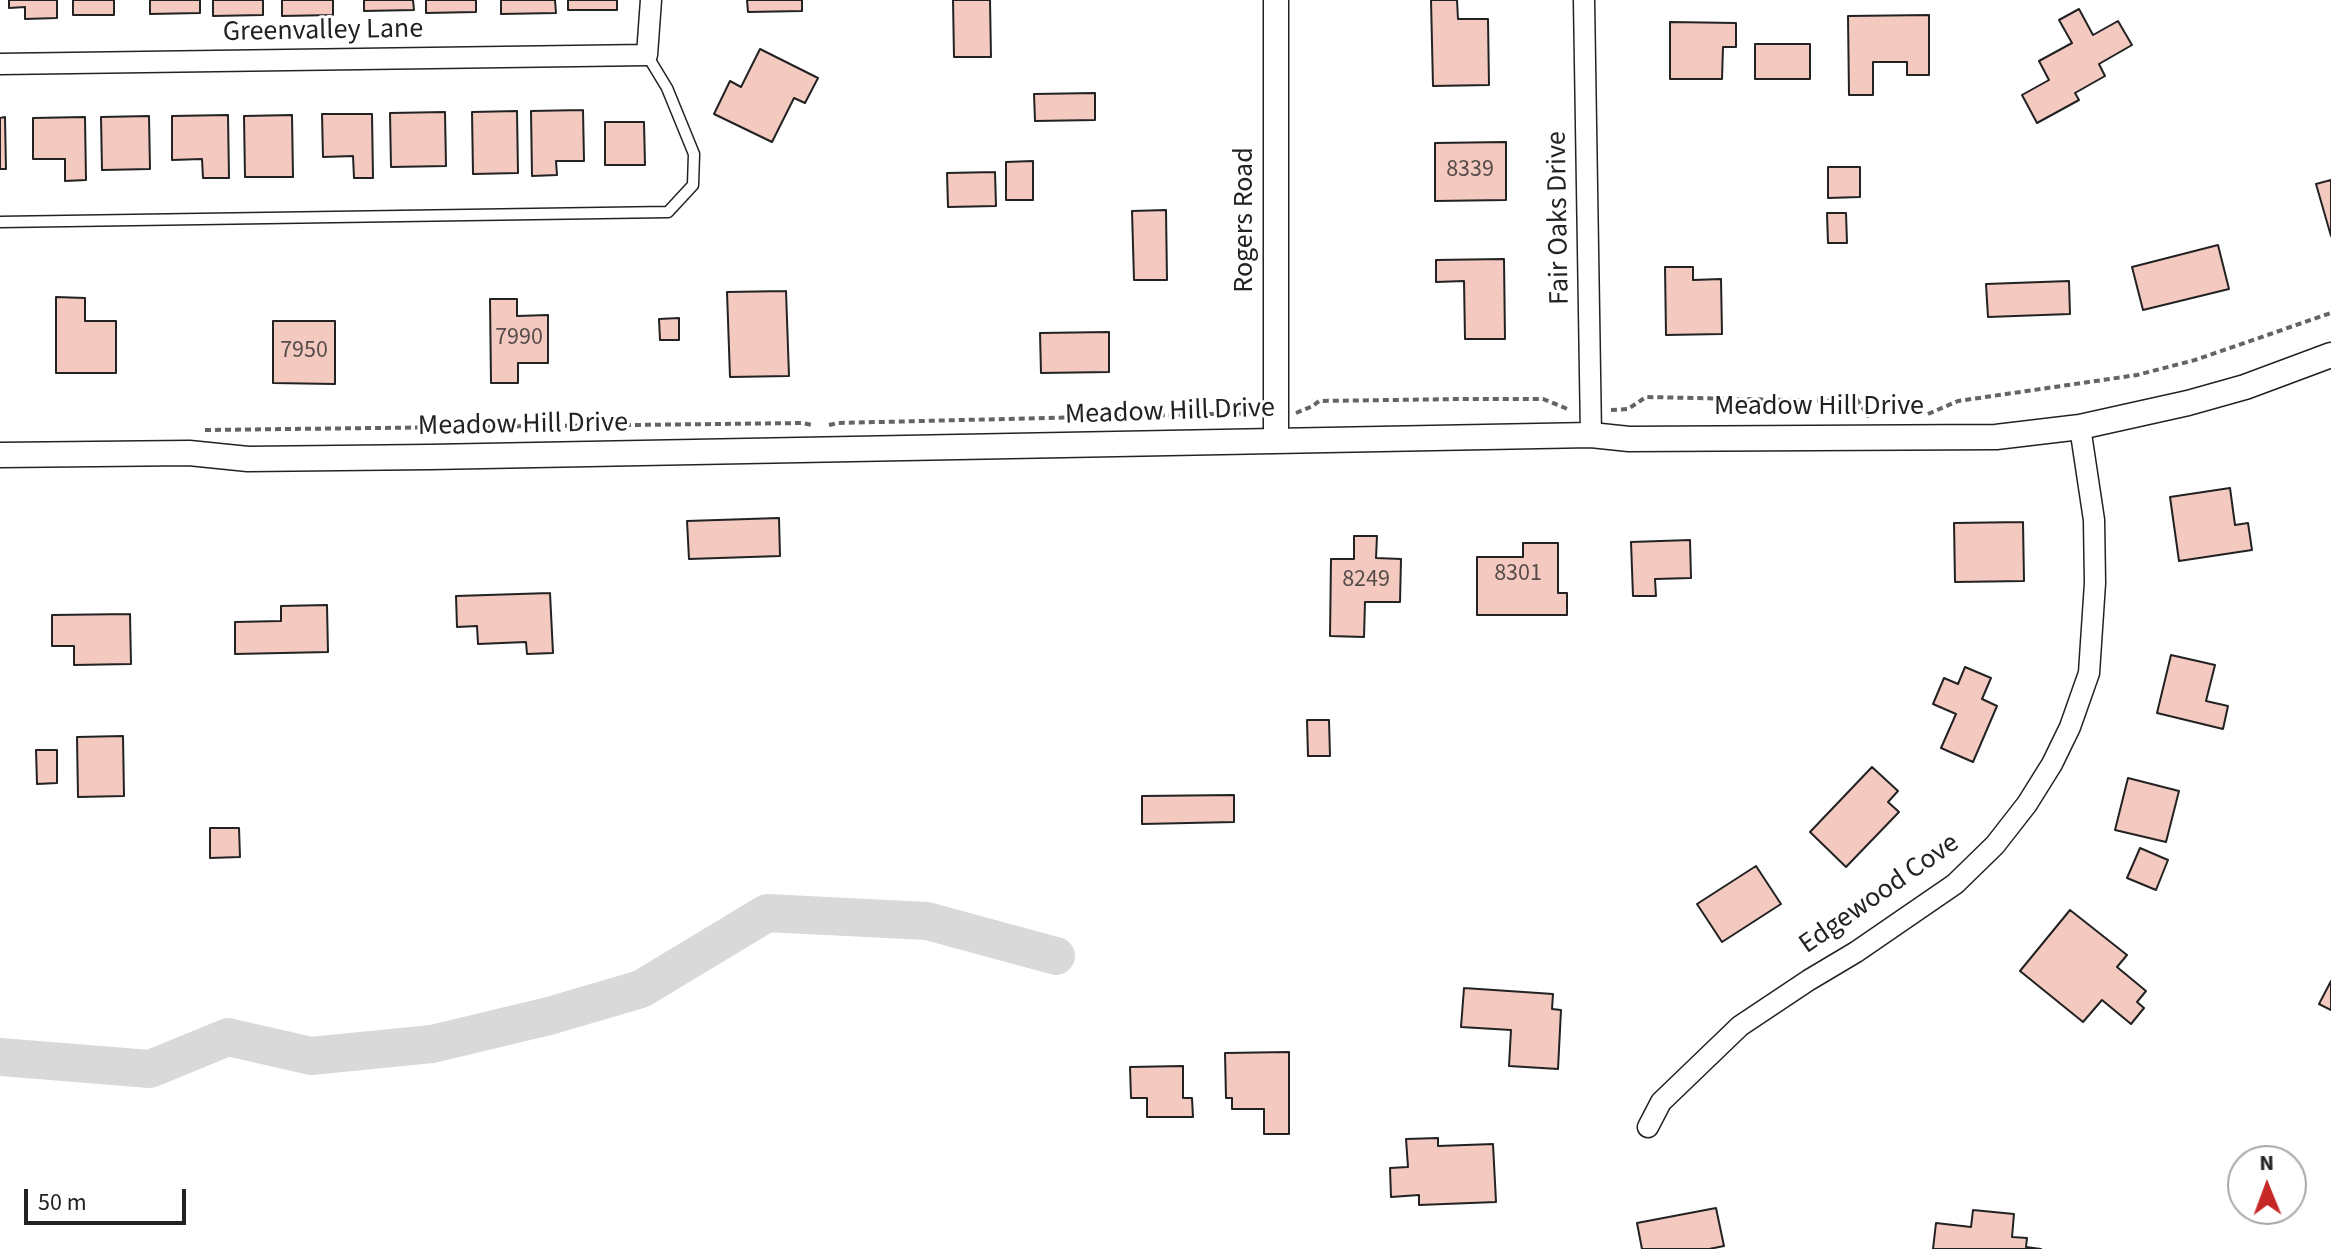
<!DOCTYPE html>
<html>
<head>
<meta charset="utf-8">
<style>
  body { margin:0 }
  #map { position:relative; width:2331px; height:1249px; overflow:hidden; background:#fff; font-family:"Source Sans 3",sans-serif }
  canvas { display:block }
  .north { position:absolute; left:2227px; top:1145px; width:80px; height:80px; box-sizing:border-box; background:#fff; border:2px solid #a7a7a7; border-radius:50%; rotate:359deg; font-size:22px; font-weight:700; line-height:32px; text-align:center; color:#222 }
  .north::after { content:''; display:block; margin:auto; width:28px; height:36px; background:#c62828; clip-path:polygon(50% 0,100% 100%,50% 72%,0 100%) }
  .scale { position:absolute; left:24px; top:1189px; width:162px; height:36px; box-sizing:border-box; border:4px solid #222; border-top:0; padding-left:10px; font-size:24px; line-height:28px; white-space:nowrap; color:#222; -webkit-text-stroke:6px #fff; paint-order:stroke }
</style>
</head>
<body>
<div id="map">
<canvas width="2331" height="1249"></canvas>
<div class="north">N</div>
<div class="scale">50 m</div>
</div>
<script>
const g = document.querySelector('canvas').getContext('2d');
g.lineJoin = 'round';
const poly = rows => new Path2D(rows.map(r => 'M' + r).join(''));
function strokePath(path, color, width, dash) { g.strokeStyle = color; g.lineWidth = width; g.lineCap = dash ? 'butt' : 'round'; g.setLineDash(dash || []); g.stroke(path); }
function fillPath(path, color) { g.fillStyle = color; g.fill(path, 'evenodd'); }
function write(font, color, halo, rows, align = 'center') {
  g.font = font + ' "Source Sans 3",sans-serif'; g.lineWidth = 6; g.setLineDash([]); g.textBaseline = 'middle'; g.strokeStyle = halo; g.fillStyle = color; for (const [text, x, y, turn = 0] of rows) {
    g.save(); g.translate(x, y); g.rotate((+turn || 0) * Math.PI / 180); g.textAlign = isNaN(turn) ? turn : align; if (halo) g.strokeText(text, 0, 0); g.fillText(text, 0, 0); g.restore();
  }
}
const river = poly([
  [0,1057,150,1069,228,1037,311,1056,432,1044,549,1016,641,989,767,913,927,921,1056,956]
]);
const building = poly([
  [9,0,57,0,57,18,25,19,25,7,9,8,9,0],
  [73,0,114,0,114,15,73,15,73,0],
  [150,0,200,0,200,13,150,14,150,0],
  [213,0,263,0,263,15,213,16,213,0],
  [282,0,333,0,333,15,282,16,282,0],
  [364,0,413,0,414,10,364,11,364,0],
  [426,0,476,0,476,12,426,13,426,0],
  [501,0,555,0,556,13,501,14,501,0],
  [568,0,617,0,617,10,568,10,568,0],
  [747,0,802,0,802,11,748,12,747,0],
  [953,0,990,0,991,57,954,57,953,0],
  [1431,0,1457,0,1458,19,1488,19,1489,85,1433,86,1431,0],
  [2079,9,2093,35,2118,21,2132,45,2099,64,2105,76,2075,93,2079,100,2037,123,2022,95,2049,80,2039,61,2072,43,2059,20,2079,9],
  [1929,15,1929,75,1907,75,1907,62,1873,62,1873,95,1849,95,1848,16,1929,15],
  [1670,22,1736,23,1736,47,1723,47,1722,79,1670,79,1670,22],
  [1755,44,1810,44,1810,79,1755,79,1755,44],
  [760,49,818,78,805,103,794,98,772,142,714,114,730,81,741,87,760,49],
  [1095,93,1095,120,1035,121,1034,94,1095,93],
  [583,110,584,161,556,161,557,175,532,176,531,111,583,110],
  [517,111,518,173,473,174,472,112,517,111],
  [445,112,446,166,391,167,390,113,445,112],
  [322,114,372,114,373,178,354,178,353,156,323,157,322,114],
  [228,115,229,178,203,178,202,159,172,160,172,116,228,115],
  [292,115,293,177,245,177,244,116,292,115],
  [149,116,150,169,102,170,101,117,149,116],
  [5,117,6,169,0,169,0,118,5,117],
  [85,117,86,180,65,181,65,159,33,159,33,118,85,117],
  [605,122,644,122,645,165,605,165,605,122],
  [1506,142,1506,200,1435,201,1435,143,1506,142],
  [1033,161,1033,200,1006,200,1006,162,1033,161],
  [1828,167,1860,167,1860,197,1828,198,1828,167],
  [995,172,996,206,948,207,947,173,995,172],
  [2331,180,2331,236,2316,184,2331,180],
  [1166,210,1167,280,1134,280,1132,211,1166,210],
  [1827,213,1846,213,1847,243,1828,243,1827,213],
  [2218,245,2229,289,2143,310,2132,267,2218,245],
  [1504,259,1505,339,1465,339,1464,281,1436,282,1436,260,1504,259],
  [1665,267,1693,267,1693,280,1721,279,1722,334,1666,335,1665,267],
  [2069,281,2070,314,1988,317,1986,284,2069,281],
  [786,291,789,376,730,377,727,292,786,291],
  [56,297,85,298,85,321,116,321,116,373,56,373,56,297],
  [490,299,517,299,517,316,548,315,548,363,518,363,518,383,491,383,490,299],
  [679,318,679,340,660,340,659,319,679,318],
  [273,321,335,321,335,384,273,383,273,321],
  [1109,332,1109,372,1041,373,1040,333,1109,332],
  [2230,488,2235,525,2248,523,2252,550,2179,561,2170,497,2230,488],
  [779,518,780,556,689,559,687,521,779,518],
  [2023,522,2024,581,1955,582,1954,523,2023,522],
  [1354,536,1377,536,1376,558,1401,559,1400,602,1365,602,1364,637,1330,636,1331,559,1354,559,1354,536],
  [1690,540,1691,578,1655,579,1656,596,1633,596,1631,542,1690,540],
  [1523,543,1558,543,1558,593,1567,593,1567,615,1477,615,1477,557,1523,557,1523,543],
  [550,593,553,653,527,654,526,642,478,644,477,626,457,627,456,596,550,593],
  [327,605,328,652,235,654,235,622,281,621,281,606,327,605],
  [130,614,131,664,74,665,74,646,52,646,52,615,130,614],
  [2171,655,2215,665,2206,701,2228,706,2223,729,2157,713,2171,655],
  [1965,667,1991,678,1982,699,1997,706,1973,762,1941,748,1956,714,1933,704,1944,678,1958,684,1965,667],
  [1307,720,1329,720,1330,756,1308,756,1307,720],
  [123,736,124,796,78,797,77,737,123,736],
  [36,750,57,750,57,783,37,784,36,750],
  [1872,767,1898,791,1888,802,1899,812,1846,867,1810,832,1872,767],
  [2128,778,2179,791,2166,842,2115,830,2128,778],
  [1234,795,1234,822,1142,824,1142,796,1234,795],
  [210,828,239,828,240,857,210,858,210,828],
  [2140,848,2168,860,2156,890,2127,878,2140,848],
  [1756,866,1781,904,1722,942,1697,904,1756,866],
  [2070,910,2127,955,2117,967,2146,991,2137,1002,2144,1008,2131,1024,2102,1000,2083,1022,2020,971,2070,910],
  [2331,981,2331,1010,2319,1004,2331,981],
  [1464,988,1553,994,1552,1009,1561,1010,1558,1069,1509,1066,1511,1030,1461,1027,1464,988],
  [1289,1052,1289,1134,1264,1134,1264,1109,1232,1109,1232,1098,1226,1098,1225,1053,1289,1052],
  [1183,1066,1183,1098,1192,1098,1193,1117,1147,1117,1147,1098,1131,1098,1130,1067,1183,1066],
  [1438,1138,1438,1146,1493,1144,1496,1202,1419,1205,1419,1195,1391,1197,1390,1168,1408,1167,1406,1139,1438,1138],
  [1716,1208,1724,1246,1709,1249,1642,1249,1637,1223,1716,1208],
  [1973,1210,2014,1214,2012,1237,2027,1238,2026,1247,2041,1249,1933,1249,1936,1223,1971,1227,1973,1210]
]);
const path = poly([
  [1611,410,1628,409,1646,397,1839,401,1856,398,1869,417],
  [1296,413,1313,406,1319,401,1461,399,1543,399,1570,410],
  [1928,414,1958,401,2137,375,2195,360,2331,313],
  [829,425,838,423,1255,413],
  [205,430,802,423,812,425]
]);
const service = poly([
  [0,222,668,212,693,185,694,154,667,88,647,55]
]);
const minor = poly([
  [1584,0,1591,435],
  [0,64,647,55,651,0],
  [1648,1127,1661,1102,1740,1026,1809,980,1856,952,1955,884,1995,845,2027,804,2052,764,2070,727,2089,673,2095,583,2094,520,2080,427]
]);
const tertiary = poly([
  [1276,0,1276,440],
  [0,455,189,453,248,459,430,457,1591,435,1629,439,1996,437,2080,427,2188,403,2245,387,2331,355]
]);
const numberNames = [
  ["8339",1470,171],
  ["7990",519,339],
  ["7950",304,352],
  ["8301",1518,575],
  ["8249",1366,581]
];
const streetNames = [
  ["Greenvalley Lane",323,32,-1],
  ["Fair Oaks Drive",1560,218,-91],
  ["Rogers Road",1246,220,-90],
  ["Meadow Hill Drive",1819,408],
  ["Meadow Hill Drive",1170,413,-2],
  ["Meadow Hill Drive",523,426,-1],
  ["Edgewood Cove",1880,895,-35]
];
strokePath(river, '#d9d9d9', 38);
fillPath(building, '#f3c9c0');
strokePath(building, '#222', 2);
strokePath(service, '#222', 13);
strokePath(minor, '#222', 23);
strokePath(tertiary, '#222', 27);
strokePath(path, '#646464', 4, [6, 4]);
strokePath(service, '#fff', 10);
strokePath(minor, '#fff', 20);
strokePath(tertiary, '#fff', 24);
write('24px', '#564c4a', null, numberNames);
write('28px', '#222', '#fff', streetNames);
</script>
</body>
</html>
